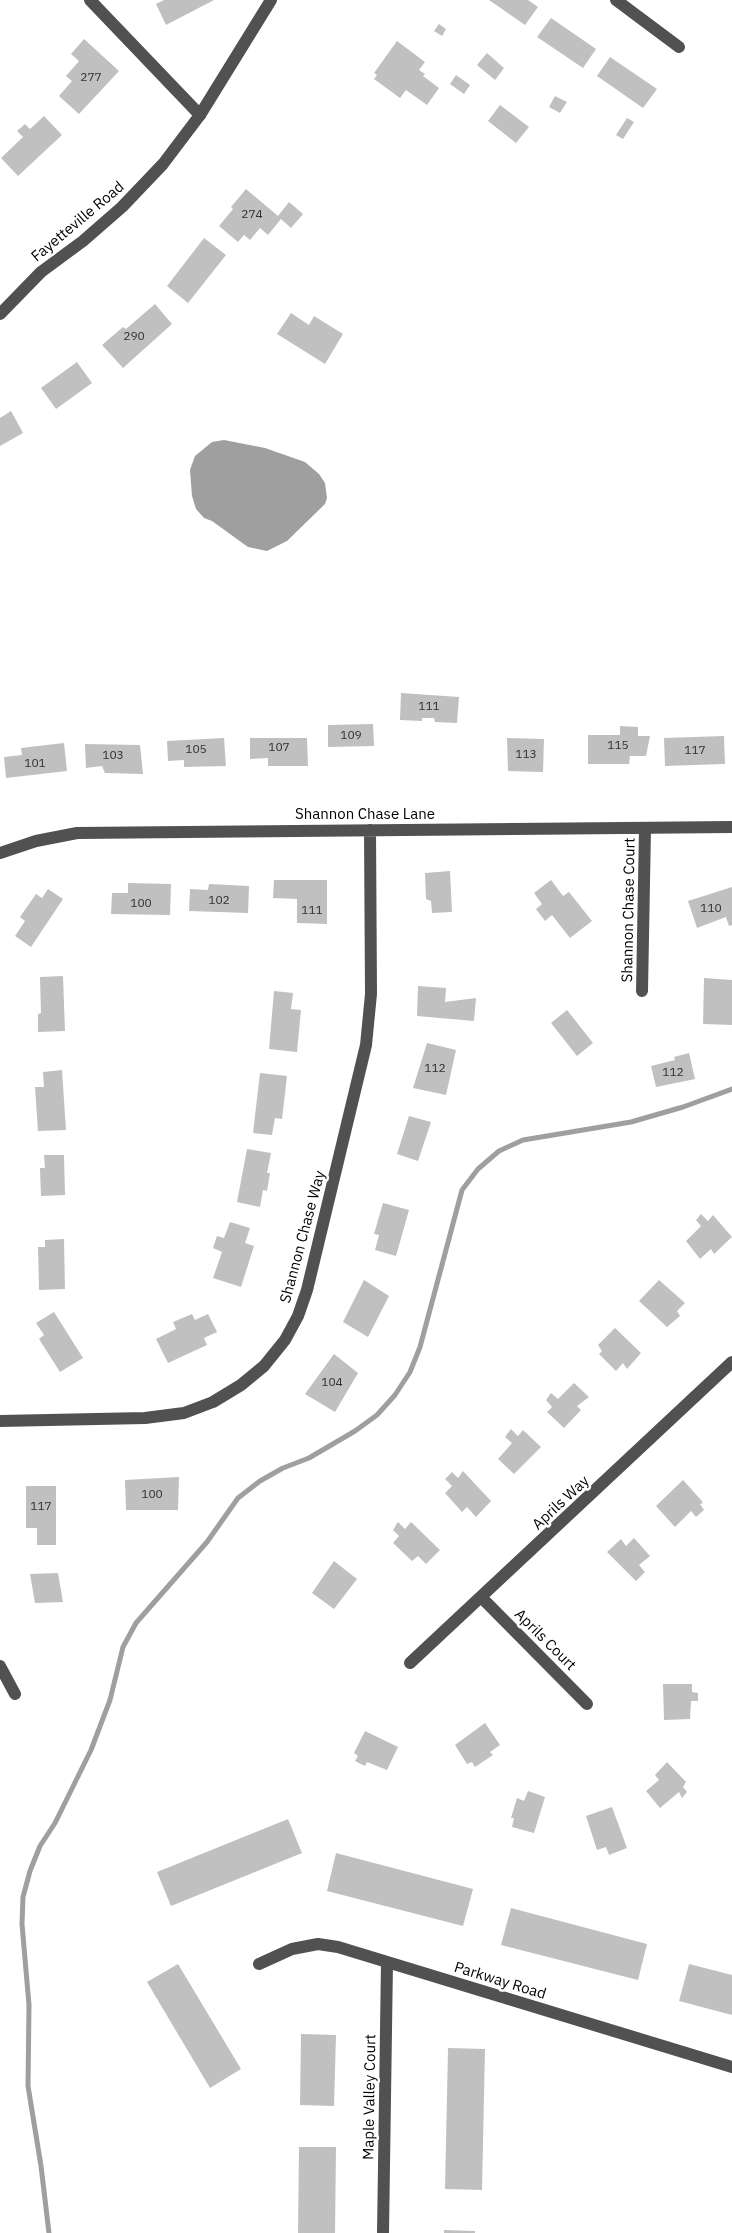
<!DOCTYPE html>
<html>
<head>
<meta charset="utf-8">
<style>
  body { margin:0 }
  canvas { display:block; background:#fff }
</style>
</head>
<body>
<canvas width="732" height="2233"></canvas>
<script>
const g = document.querySelector('canvas').getContext('2d');
g.lineJoin = 'round';
function fillPath(path, color) { g.fillStyle = color; g.fill(path, 'evenodd'); }
const poly = rows => new Path2D(rows.map(r => 'M' + r).join(''));
function strokePath(path, color, width, dash) { g.strokeStyle = color; g.lineWidth = width; g.lineCap = dash ? 'butt' : 'round'; g.setLineDash(dash || []); g.stroke(path); }
function write(font, color, halo, rows, align = 'center') {
  g.font = font + ' "IBM Plex Sans",sans-serif'; g.lineWidth = 5; g.setLineDash([]); g.textBaseline = 'middle'; g.strokeStyle = halo; g.fillStyle = color; for (const [text, x, y, turn = 0] of rows) {
    g.save(); g.translate(x, y); g.rotate((+turn || 0) * Math.PI / 180); g.textAlign = isNaN(turn) ? turn : align; if (halo) g.strokeText(text, 0, 0); g.fillText(text, 0, 0); g.restore();
  }
}
const water = poly([
  [224,440,265,448,305,462,319,474,325,483,327,498,325,504,287,541,267,551,248,547,212,521,204,518,196,509,192,496,190,470,195,456,212,442]
]);
const stream = poly([
  [49,2233,41,2166,28,2086,29,2005,22,1924,23,1897,30,1871,40,1846,55,1823,91,1750,110,1700,123,1647,136,1623,207,1542,238,1498,260,1481,283,1468,309,1458,355,1431,377,1415,395,1395,410,1372,420,1347,462,1190,478,1169,499,1151,523,1140,631,1122,683,1107,732,1089]
]);
const building = poly([
  [164,0,214,0,166,25,156,4],
  [489,0,528,0,538,7,525,25],
  [551,18,596,49,583,68,537,37],
  [439,24,446,29,442,36,434,31],
  [84,39,119,71,79,114,59,96,72,81,66,76,79,61,71,54],
  [397,41,425,62,419,70,425,74,423,76,439,88,427,105,406,90,400,98,374,79,377,75,374,73],
  [487,53,504,68,495,80,477,65],
  [610,57,657,89,643,108,597,76],
  [456,75,470,85,464,94,450,84],
  [555,96,567,102,560,113,549,107],
  [500,105,529,127,516,143,488,121],
  [44,116,62,135,18,176,1,158,23,137,17,131,25,124,30,129],
  [627,118,634,122,623,139,616,135],
  [246,189,278,216,289,202,303,214,291,228,281,219,268,235,260,228,250,240,244,235,238,242,219,226,233,209,231,207],
  [204,238,226,255,188,303,167,286],
  [155,304,172,324,123,368,102,345,123,327,126,329],
  [291,313,309,325,314,316,343,334,325,364,277,334],
  [77,362,92,383,56,409,41,388],
  [11,411,23,433,0,446,0,418],
  [401,693,459,697,457,723,435,722,434,718,422,718,422,721,400,720],
  [373,724,374,746,328,747,328,725],
  [620,726,638,727,638,736,650,736,646,756,630,756,629,764,588,764,588,735,620,735],
  [724,736,725,764,665,766,664,738],
  [224,738,226,766,184,767,184,760,168,761,167,741],
  [250,738,307,738,308,766,268,766,268,758,250,759],
  [507,738,544,739,543,772,508,771],
  [64,743,67,771,6,778,4,757,22,755,21,748],
  [85,744,140,745,143,774,105,773,102,766,86,768],
  [450,871,452,912,432,913,431,901,426,899,425,873],
  [274,880,327,880,327,924,297,923,297,899,273,898],
  [551,880,563,896,569,892,592,921,570,938,552,915,545,921,536,909,542,904,534,893],
  [128,883,171,884,170,915,111,914,112,893,128,893],
  [209,884,249,886,248,913,189,911,190,889,208,890],
  [732,887,732,925,729,926,726,917,697,928,688,901],
  [48,889,63,899,31,947,15,936,25,921,20,917,36,894,42,898],
  [63,976,65,1031,38,1032,38,1014,41,1013,40,977],
  [704,978,732,980,732,1025,703,1024],
  [418,986,446,988,445,1002,476,998,474,1021,417,1016],
  [274,991,293,993,291,1009,301,1010,297,1052,269,1049],
  [567,1010,593,1043,577,1056,551,1023],
  [427,1043,456,1050,446,1095,413,1088],
  [689,1053,695,1079,656,1087,651,1066,675,1060,674,1057],
  [62,1070,66,1130,38,1131,35,1087,44,1087,43,1072],
  [260,1073,287,1076,282,1119,275,1118,272,1135,253,1133],
  [409,1116,431,1122,418,1161,397,1154],
  [247,1149,271,1153,267,1173,270,1173,267,1191,263,1190,260,1207,237,1202],
  [44,1155,64,1155,65,1195,41,1196,40,1168,45,1168],
  [383,1203,409,1210,396,1256,375,1250,379,1235,374,1234],
  [701,1214,708,1221,713,1215,732,1237,714,1254,711,1249,700,1259,686,1241,701,1226,696,1220],
  [230,1222,250,1228,245,1243,254,1246,241,1287,213,1278,222,1252,213,1248,217,1236,224,1238],
  [64,1239,65,1289,39,1290,38,1247,45,1247,45,1240],
  [364,1280,389,1296,368,1337,343,1322],
  [659,1280,685,1303,677,1311,680,1316,667,1327,639,1301],
  [54,1312,83,1358,60,1372,39,1339,44,1335,36,1323],
  [192,1314,195,1320,208,1314,217,1332,204,1338,207,1345,168,1363,156,1339,176,1329,173,1322],
  [615,1328,641,1353,627,1369,623,1363,616,1371,599,1354,602,1351,598,1345],
  [334,1354,358,1373,335,1412,305,1394],
  [574,1383,589,1397,577,1406,581,1410,564,1428,547,1412,552,1407,546,1400,551,1393,558,1399],
  [511,1429,518,1436,523,1430,541,1447,514,1474,498,1459,512,1443,505,1437],
  [463,1471,491,1501,476,1517,467,1507,462,1512,445,1493,452,1486,445,1479,452,1472,458,1478],
  [179,1477,178,1510,126,1510,125,1480],
  [683,1480,701,1500,703,1503,700,1504,704,1510,696,1517,691,1511,675,1527,656,1506],
  [26,1486,56,1486,56,1545,37,1545,37,1528,26,1528],
  [398,1522,405,1529,411,1522,440,1550,426,1564,418,1556,412,1561,393,1543,399,1536,393,1530],
  [634,1538,650,1556,639,1565,645,1572,636,1581,607,1552,621,1539,626,1546],
  [334,1561,357,1579,334,1609,312,1593],
  [58,1573,63,1602,35,1603,30,1574],
  [663,1684,692,1684,692,1692,698,1693,698,1701,691,1701,690,1719,664,1720],
  [485,1723,500,1745,490,1752,493,1755,475,1767,472,1762,467,1764,455,1745],
  [365,1731,398,1747,387,1770,367,1762,365,1766,355,1761,358,1756,354,1753],
  [667,1762,686,1782,683,1787,687,1792,682,1798,679,1792,660,1808,646,1791,659,1780,655,1775],
  [528,1791,545,1797,534,1833,512,1827,514,1818,511,1818,517,1798,524,1801],
  [612,1807,627,1848,609,1855,606,1847,597,1850,586,1816],
  [288,1819,302,1853,171,1906,157,1872],
  [336,1853,473,1889,463,1926,327,1891],
  [511,1908,647,1944,638,1980,501,1945],
  [178,1964,241,2069,210,2088,147,1982],
  [689,1964,732,1975,732,2015,679,2001],
  [301,2034,336,2035,334,2106,300,2105],
  [448,2048,485,2049,482,2190,445,2189],
  [299,2147,336,2147,335,2233,298,2233],
  [444,2230,475,2231,475,2233,444,2233]
]);
const minor = poly([
  [90,0,200,115],
  [616,0,679,47],
  [0,853,36,841,77,833,732,827],
  [642,991,645,829],
  [0,1421,145,1418,184,1413,213,1402,241,1385,264,1366,285,1340,298,1316,307,1290,366,1045,371,994,370,830],
  [482,1598,587,1704],
  [410,1663,732,1362],
  [0,1666,15,1694],
  [259,1964,292,1949,318,1944,338,1947,732,2067],
  [383,2233,387,1962]
]);
const tertiary = poly([
  [0,314,41,272,83,241,122,207,163,164,200,115,271,0]
]);
const numberNames = [
  ["277",91,78],
  ["274",252,215],
  ["290",134,337],
  ["111",429,707],
  ["109",351,736],
  ["115",618,746],
  ["107",279,748],
  ["105",196,750],
  ["117",695,751],
  ["113",526,755],
  ["103",113,756],
  ["101",35,764],
  ["102",219,901],
  ["100",141,904],
  ["110",711,909],
  ["111",312,911],
  ["112",435,1069],
  ["112",673,1073],
  ["104",332,1383],
  ["100",152,1495],
  ["117",41,1507]
];
const streetNames = [
  ["Fayetteville Road",78,222,-40],
  ["Shannon Chase Lane",365,815],
  ["Shannon Chase Court",629,910,-89],
  ["Shannon Chase Way",303,1237,-75],
  ["Aprils Way",561,1503,-43],
  ["Aprils Court",545,1640,45],
  ["Parkway Road",500,1981,17],
  ["Maple Valley Court",370,2097,-89]
];
fillPath(water, '#9f9f9f');
strokePath(stream, '#9f9f9f', 5);
fillPath(building, '#c0c0c0');
strokePath(minor, '#515151', 12);
strokePath(tertiary, '#515151', 12);
write('12px', '#303030', null, numberNames);
write('15px', '#000', '#fff', streetNames);
</script>
</body>
</html>
